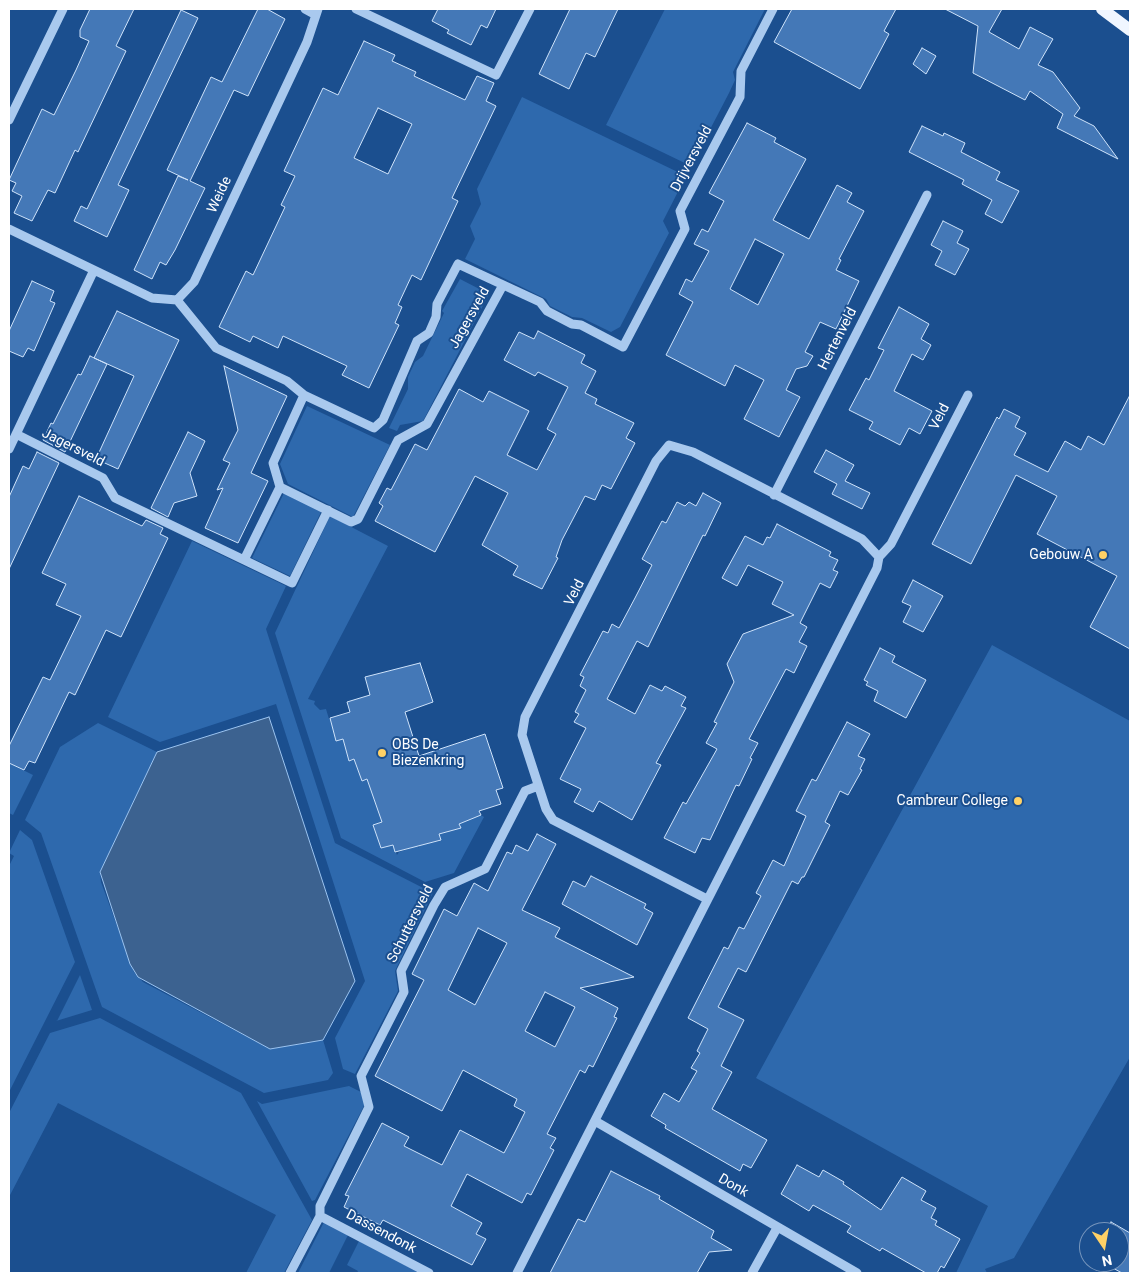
<!DOCTYPE html>
<html>
<head>
<meta charset="utf-8">
<style>
  body { margin:0 }
  #map { position:relative; width:1139px; height:1282px; overflow:hidden; background:#1b4f8f; font-family:Roboto,sans-serif }
  canvas { display:block }
  .frame { position:absolute; inset:0; border:10px solid #fff; pointer-events:none }
  .north { position:absolute; left:1079px; top:1222px; width:50px; height:50px; box-sizing:border-box; background:#1b4f8f; border:1px solid #7695bc; border-radius:50%; rotate:168deg; font-size:14px; font-weight:700; line-height:20px; text-align:center; color:#fff }
  .north::after { content:''; display:block; margin:auto; width:18px; height:22px; background:#ffd166; clip-path:polygon(50% 0,100% 100%,50% 72%,0 100%) }
</style>
</head>
<body>
<div id="map">
<canvas width="1139" height="1282"></canvas>
<div class="frame"></div>
<div class="north">N</div>
</div>
<script>
const g = document.querySelector('canvas').getContext('2d');
g.lineJoin = 'round';
function fillPath(path, color) { g.fillStyle = color; g.fill(path, 'evenodd'); }
const poly = rows => new Path2D(rows.map(r => 'M' + r).join(''));
function strokePath(path, color, width, dash) { g.strokeStyle = color; g.lineWidth = width; g.lineCap = dash ? 'butt' : 'round'; g.setLineDash(dash || []); g.stroke(path); }
function write(font, color, halo, rows, align = 'center') {
  g.font = font + ' Roboto,sans-serif'; g.lineWidth = 4; g.setLineDash([]); g.textBaseline = 'middle'; g.strokeStyle = halo; g.fillStyle = color; for (const [text, x, y, turn = 0] of rows) {
    g.save(); g.translate(x, y); g.rotate((+turn || 0) * Math.PI / 180); g.textAlign = isNaN(turn) ? turn : align; if (halo) g.strokeText(text, 0, 0); g.fillText(text, 0, 0); g.restore();
  }
}
const green = poly([
  [665,9,765,9,733,72,735,80,729,93,691,166,606,125],
  [522,97,686,176,663,221,669,233,620,327,611,332,582,318,572,317,550,306,546,299,465,259,475,239,470,226,481,204,477,189],
  [460,279,489,294,423,421,400,425,397,431,389,428,408,389,408,377,415,362,423,356,444,313,442,311],
  [307,406,390,445,353,517,288,484,280,464],
  [284,493,321,512,290,576,252,558],
  [330,516,388,546,308,699,315,701,314,704,320,710,326,709,329,719,331,719,336,741,344,739,350,757,348,758,349,761,357,759,362,781,370,779,387,820,373,825,381,848,393,845,397,855,399,852,417,846,419,848,418,845,440,841,438,833,460,827,458,821,481,815,484,817,454,873,425,882,341,838,275,633],
  [192,541,286,586,266,629,335,843,433,893,395,971,398,991,355,1074,343,1069,335,1038,365,981,276,704,160,742,108,717],
  [992,645,1130,721,1130,1057,1014,1258,985,1269,987,1273,956,1273,988,1206,756,1078],
  [98,723,157,752,100,872,101,882,134,972,143,982,270,1049,323,1040,333,1073,328,1080,264,1093,102,1007,41,833,25,820,60,747],
  [9,763,33,775,13,815,9,813],
  [20,830,32,840,75,962,9,1092,9,866,14,856,9,853],
  [80,975,92,1010,56,1021,57,1021],
  [100,1018,241,1093,312,1220,284,1273,246,1273,276,1215,58,1103,9,1197,9,1113,50,1033],
  [349,1086,361,1092,365,1104,315,1200,312,1201,257,1101,262,1104],
  [324,1222,348,1235,329,1273,298,1273],
  [359,1241,420,1273,357,1273,358,1271,347,1265]
]);
const water = poly([
  [269,717,355,981,323,1040,270,1049,138,977,130,964,100,872,157,752,269,717]
]);
const building = poly([
  [90,9,134,9,116,46,126,51,78,152,75,150,55,193,48,190,32,221,14,213,22,196,12,191,16,183,9,180,42,109,54,115,76,70,89,41,80,37,80,30,90,9],
  [258,9,267,9,285,19,248,96,234,90,190,181,205,188,175,250,166,265,160,262,152,279,134,270,178,176,188,180,167,170,211,77,222,82,258,9],
  [438,9,496,9,487,28,481,25,471,45,447,33,449,30,432,21,438,9],
  [570,9,618,9,595,57,586,53,569,89,539,74,570,9],
  [792,9,896,9,884,31,889,34,860,89,774,42,792,9],
  [945,9,1002,9,989,32,1019,49,1030,27,1053,39,1038,65,1053,72,1080,108,1074,116,1094,126,1118,159,1057,128,1063,114,1030,91,1025,100,973,73,978,26,945,9],
  [181,10,198,18,118,185,129,190,107,237,74,221,81,206,87,209,181,10],
  [364,41,395,55,392,61,416,72,414,76,465,100,477,76,494,83,486,101,496,106,452,198,458,201,421,280,412,275,398,305,402,307,395,323,399,325,369,388,342,375,347,366,283,336,278,348,253,336,250,342,219,327,246,271,253,275,285,207,281,205,295,176,284,171,323,88,338,95,364,41],
  [378,108,412,124,388,174,354,158,378,108],
  [922,48,936,56,926,74,913,64,922,48],
  [747,123,776,138,774,142,806,159,773,220,809,239,837,185,852,193,847,202,864,211,839,259,841,260,836,270,859,281,836,329,820,322,805,352,813,356,807,366,796,369,786,390,800,397,779,437,744,419,764,380,735,365,725,386,666,355,693,302,679,294,686,279,692,282,709,251,694,244,702,229,708,232,724,201,709,193,747,123],
  [755,239,784,254,758,305,730,289,755,239],
  [922,126,943,136,944,133,965,143,961,152,1000,172,996,180,1019,191,1002,223,985,214,992,200,962,184,964,180,909,152,922,126],
  [943,221,963,231,957,243,969,249,955,275,935,265,942,251,931,245,943,221],
  [32,281,54,291,50,301,55,303,34,351,28,348,23,357,9,351,9,331,32,281],
  [899,307,929,324,921,339,931,345,923,360,912,354,894,391,932,411,920,434,909,428,900,445,869,429,873,422,849,410,866,378,869,380,884,350,878,348,899,307],
  [117,311,179,340,118,469,96,459,134,376,94,358,117,311],
  [538,331,585,355,581,363,596,371,585,393,597,399,595,404,634,423,626,438,635,443,611,489,602,485,595,500,585,496,562,540,556,557,558,558,542,589,513,575,518,566,482,545,508,493,475,476,435,552,375,521,383,506,379,503,387,488,391,490,415,444,427,450,459,389,483,402,489,391,529,411,507,455,537,470,556,434,547,429,568,387,538,372,535,376,504,360,519,332,534,339,538,331],
  [90,356,107,364,65,452,43,440,51,423,53,424,78,374,81,375,90,356],
  [224,366,287,396,251,473,268,481,238,543,205,528,223,488,217,490,230,463,223,460,238,430,224,366],
  [1130,395,1130,649,1090,627,1117,576,1037,534,1057,496,1016,475,971,564,932,544,997,417,999,419,1004,409,1020,417,1015,427,1026,433,1014,455,1048,472,1065,441,1081,450,1088,436,1104,445,1130,395],
  [188,432,205,441,190,473,197,496,174,503,168,517,151,508,188,432],
  [826,450,854,465,845,481,870,493,862,509,832,494,837,484,814,472,826,450],
  [37,452,59,463,9,569,9,497,23,466,29,469,37,452],
  [703,493,721,503,705,536,703,535,648,647,637,641,607,699,635,714,650,685,662,691,665,686,686,697,681,706,686,708,656,763,661,765,632,820,599,801,593,812,574,802,581,789,560,779,586,728,574,722,579,714,575,712,586,690,580,686,584,677,580,675,603,631,608,633,612,624,619,628,635,598,652,565,642,559,662,521,666,523,677,502,685,506,689,502,696,506,703,493],
  [79,496,142,526,146,520,163,528,160,534,168,538,121,637,106,630,75,695,69,692,35,763,29,761,24,770,9,763,9,746,43,677,50,680,81,616,56,605,66,584,42,573,79,496],
  [777,524,831,552,829,556,838,560,833,570,838,572,830,588,820,583,800,623,807,627,799,642,807,646,794,673,786,669,778,684,749,739,758,743,750,758,752,759,739,786,736,785,710,840,702,838,695,853,664,838,683,802,686,804,717,749,706,743,717,723,714,722,734,682,727,664,743,634,794,615,772,604,783,582,748,565,737,586,722,578,745,536,763,545,767,537,770,538,777,524],
  [913,580,943,596,923,632,903,622,911,606,902,602,913,580],
  [880,648,895,656,892,662,926,680,906,718,874,701,878,691,866,685,868,682,864,680,880,648],
  [420,663,433,702,405,712,419,756,485,734,503,788,496,790,501,804,479,811,481,815,459,824,461,828,439,834,441,840,395,852,393,845,381,848,373,825,382,822,367,779,362,781,354,759,349,761,343,739,336,741,330,718,350,712,347,702,370,695,365,677,420,663],
  [847,722,870,734,858,756,865,759,860,769,862,770,848,795,840,791,825,822,830,825,804,877,802,877,798,884,792,881,746,972,738,968,718,1007,744,1020,721,1066,732,1072,712,1109,767,1140,751,1168,743,1164,740,1171,665,1128,666,1125,651,1116,664,1093,679,1102,697,1071,691,1068,700,1053,697,1051,708,1029,688,1018,724,947,728,949,739,927,744,929,761,896,756,893,773,860,784,866,806,816,796,811,812,779,816,781,847,722],
  [537,834,556,844,522,910,560,928,555,937,634,977,580,988,618,1008,614,1017,617,1018,593,1067,589,1065,585,1073,580,1070,547,1134,556,1138,550,1148,554,1150,531,1195,527,1193,522,1203,467,1174,451,1206,482,1223,476,1234,486,1239,472,1265,383,1220,380,1225,344,1207,349,1196,345,1195,382,1123,409,1137,404,1146,442,1165,460,1130,504,1153,515,1132,525,1112,514,1106,517,1099,463,1070,442,1111,375,1076,424,980,412,974,444,909,457,916,474,883,488,891,507,852,512,854,516,845,528,851,537,834],
  [478,928,507,943,475,1005,448,990,478,928],
  [545,992,575,1007,555,1047,525,1031,545,992],
  [591,876,646,904,644,908,653,913,637,945,562,904,573,881,585,887,591,876],
  [797,1165,819,1177,823,1170,844,1182,843,1184,881,1210,902,1177,926,1191,921,1200,936,1208,931,1218,937,1221,935,1225,960,1239,944,1268,941,1266,937,1273,926,1273,882,1248,880,1251,847,1232,851,1226,813,1205,809,1211,781,1194,797,1165],
  [611,1171,660,1196,659,1199,714,1231,711,1238,732,1250,709,1252,697,1273,550,1273,578,1219,585,1222,611,1171],
  [1111,1222,1130,1233,1130,1273,1122,1273,1111,1267,1113,1262,1119,1262,1119,1232,1106,1232,1111,1222]
]);
const minor = poly([
  [305,9,316,15],
  [356,9,496,75,530,9],
  [9,120,63,9],
  [9,229,152,298,177,300,194,282,307,42,318,9],
  [177,300,216,348,287,381,304,395,374,428,383,420,417,341,429,333,436,317,437,304,458,264,540,302,547,311,572,324,581,325,623,347,685,229,680,211,740,97,741,71,773,9],
  [16,434,103,478,115,498,292,583,328,510],
  [9,449,94,270],
  [280,487,351,522,358,519,398,440,427,424,503,285],
  [774,495,927,195],
  [879,557,891,544,968,395],
  [244,560,280,487,273,463,304,395],
  [595,1121,857,1273],
  [320,1216,320,1206,369,1107,361,1076,404,992,401,971,434,905,445,887,485,869,525,791,538,786],
  [320,1216,429,1273],
  [290,1273,320,1216],
  [517,1273,877,568,879,557,862,539,693,452,669,445,656,461,525,717,522,735,546,809,553,820,707,899],
  [752,1273,777,1228]
]);
const major = poly([
  [1102,9,1130,30]
]);
const markers = [
  [1103,555,5,"#ffd166"],
  [382,753,5,"#ffd166"],
  [1018,801,5,"#ffd166"]
];
const streetNames = [
  ["Drijversveld",692,159,-62],
  ["Weide",220,195,-65],
  ["Jagersveld",470,318,-61],
  ["Hertenveld",838,339,-63],
  ["Veld",940,417,-63],
  ["Jagersveld",73,448,27],
  ["Veld",575,593,-63],
  ["Schuttersveld",411,924,-63],
  ["Donk",733,1186,30],
  ["Dassendonk",381,1232,28]
];
const poiNames = [
  ["Gebouw A",1093,555],
  ["OBS De",392,745,"left"],
  ["Biezenkring",392,761,"left"],
  ["Cambreur College",1008,801]
];
fillPath(green, '#2e69ad');
fillPath(water, '#3c6290');
strokePath(water, '#9cc4f0', 1);
fillPath(building, '#4478b7');
strokePath(building, '#cfe3fa', 1);
strokePath(minor, '#a9c9ee', 9);
strokePath(major, '#f0f6ff', 12);
for (const [x, y, r, color] of markers) { const dot = new Path2D(); dot.arc(x, y, r, 0, 2 * Math.PI); g.fillStyle = color; g.fill(dot); strokePath(dot, '#1b4f8f', 2); }
write('14px', '#fff', '#1b4f8f', streetNames);
write('14px', '#fff', '#1b4f8f', poiNames, 'right');
</script>
</body>
</html>
